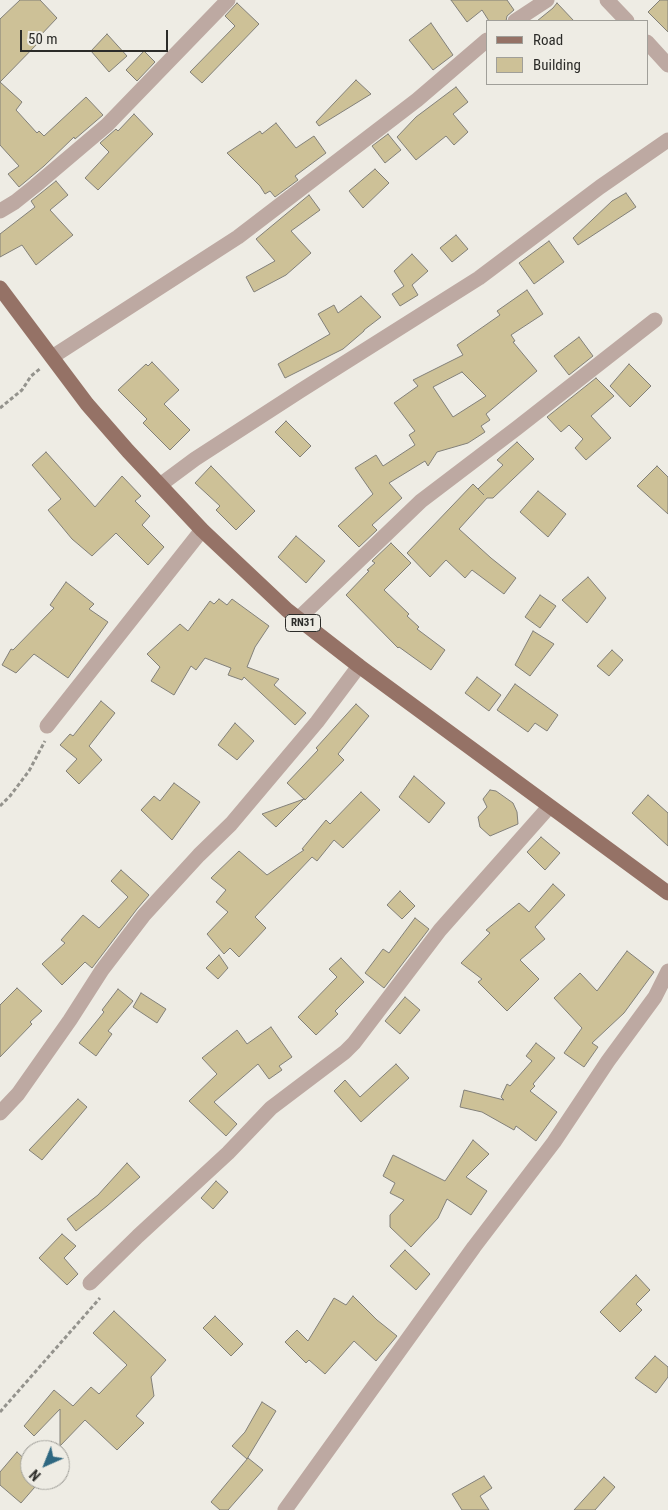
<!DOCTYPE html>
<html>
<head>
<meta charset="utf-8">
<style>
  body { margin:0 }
  #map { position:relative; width:668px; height:1510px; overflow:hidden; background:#eeece4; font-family:"Roboto Condensed",sans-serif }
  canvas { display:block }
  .legend { position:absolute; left:486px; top:20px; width:162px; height:65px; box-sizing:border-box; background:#eeece4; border:1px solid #a09f99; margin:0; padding:6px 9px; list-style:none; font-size:15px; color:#2c2c29 }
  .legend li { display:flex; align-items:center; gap:10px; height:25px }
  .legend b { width:25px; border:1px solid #a09f99 }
  .north { position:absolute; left:20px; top:1440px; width:50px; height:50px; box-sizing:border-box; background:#eeece4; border:1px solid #a09f99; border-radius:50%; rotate:224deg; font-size:14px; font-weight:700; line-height:20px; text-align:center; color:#2c2c29 }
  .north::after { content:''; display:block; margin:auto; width:18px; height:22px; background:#2f6881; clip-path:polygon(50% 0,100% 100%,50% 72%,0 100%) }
  .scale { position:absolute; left:20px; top:30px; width:148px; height:22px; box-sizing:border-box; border:2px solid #2c2c29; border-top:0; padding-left:6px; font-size:15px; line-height:18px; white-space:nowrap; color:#2c2c29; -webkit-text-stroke:4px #eeece4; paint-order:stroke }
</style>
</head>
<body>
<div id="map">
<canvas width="668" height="1510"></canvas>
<ul class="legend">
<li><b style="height:6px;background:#957266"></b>Road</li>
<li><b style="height:14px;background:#cdc197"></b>Building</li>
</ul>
<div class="north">N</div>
<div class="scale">50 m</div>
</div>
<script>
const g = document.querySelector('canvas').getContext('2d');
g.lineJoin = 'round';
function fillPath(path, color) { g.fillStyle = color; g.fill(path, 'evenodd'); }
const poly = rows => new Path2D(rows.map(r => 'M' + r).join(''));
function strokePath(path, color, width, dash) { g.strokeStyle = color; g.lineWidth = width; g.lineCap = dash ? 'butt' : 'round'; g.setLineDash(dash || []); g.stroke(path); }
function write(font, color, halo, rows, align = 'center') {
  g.font = font + ' "Roboto Condensed",sans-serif'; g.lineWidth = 4; g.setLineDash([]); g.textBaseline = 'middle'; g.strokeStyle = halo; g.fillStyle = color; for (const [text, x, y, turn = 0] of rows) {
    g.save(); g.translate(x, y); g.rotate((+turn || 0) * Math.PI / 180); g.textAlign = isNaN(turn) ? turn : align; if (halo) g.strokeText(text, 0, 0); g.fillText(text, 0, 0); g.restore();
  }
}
const building = poly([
  [20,0,40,0,57,18,38,38,41,40,0,82,22,102,16,110,37,133,39,131,44,136,86,97,103,115,75,139,74,137,44,166,19,187,8,174,19,166,0,145,0,19,20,0],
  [451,0,507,0,514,10,507,16,506,21,489,21,482,10,467,22,451,0],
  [660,0,668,0,668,32,648,12,660,0],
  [237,3,259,24,202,83,190,72,235,26,225,16,237,3],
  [557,3,574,21,537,21,553,8,557,3],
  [431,23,453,55,433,70,409,40,431,23],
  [107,34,127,56,109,72,91,51,107,34],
  [144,51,155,62,137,81,126,70,144,51],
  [356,80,371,94,319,126,316,122,356,80],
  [456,87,468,102,453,114,468,132,454,145,446,136,416,160,397,137,416,117,456,87],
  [134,114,153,134,98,190,85,178,109,152,100,143,116,129,118,131,134,114],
  [276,123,296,148,314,136,326,153,295,176,298,180,275,197,270,191,265,194,260,186,227,153,260,131,262,134,276,123],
  [388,134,401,150,385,163,372,146,388,134],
  [375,169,389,183,363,208,349,191,375,169],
  [56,181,68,195,50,210,73,235,36,265,22,245,0,257,0,234,35,207,31,201,56,181],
  [626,193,636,207,578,245,573,238,612,201,626,193],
  [309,195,320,210,291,231,311,253,286,275,254,292,246,277,275,261,256,239,309,195],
  [456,235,468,249,452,262,440,248,456,235],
  [549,241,564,262,534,284,519,263,549,241],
  [412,254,428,271,412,285,418,295,400,306,392,294,404,286,394,271,412,254],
  [527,290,543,314,511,335,515,341,513,342,537,371,486,414,490,420,481,426,485,432,468,443,437,452,428,466,425,461,389,483,402,498,372,525,377,530,359,547,338,526,373,494,355,468,376,455,383,466,415,445,409,435,415,431,394,403,418,386,413,380,463,355,457,345,500,315,497,311,527,290],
  [462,372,486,396,453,417,433,387,462,372],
  [361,296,381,317,364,330,364,331,343,349,285,378,278,364,330,334,318,314,334,305,338,313,361,296],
  [579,337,593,356,569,375,554,356,579,337],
  [152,362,179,390,164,404,190,430,170,450,143,423,147,419,118,390,146,364,148,366,152,362],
  [629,364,651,386,630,407,610,386,629,364],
  [596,378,614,396,591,416,611,438,586,460,575,448,583,439,569,425,561,432,547,417,596,378],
  [286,421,311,446,300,457,275,432,286,421],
  [517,442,534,459,493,498,487,498,459,529,491,558,516,578,504,594,472,570,465,578,446,560,430,577,407,553,473,484,484,495,478,489,503,465,497,460,517,442],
  [46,452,95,507,122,476,141,496,135,501,150,516,142,525,164,547,148,565,116,533,92,556,72,539,48,510,61,499,32,465,46,452],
  [211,466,255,511,236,530,216,510,220,506,195,483,211,466],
  [657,466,668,477,668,514,637,486,657,466],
  [538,491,566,514,548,537,520,512,538,491],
  [296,536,325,561,306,583,278,557,296,536],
  [391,543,411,563,384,590,409,614,407,616,419,627,417,629,445,650,431,670,399,647,398,648,346,595,369,571,367,570,375,563,372,561,391,543],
  [588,577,606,598,587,623,562,600,588,577],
  [66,582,94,604,89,609,108,622,68,678,34,654,16,673,2,665,11,649,13,650,54,608,50,605,66,582],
  [540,595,556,606,540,628,525,617,540,595],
  [219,599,227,605,232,599,269,626,255,647,247,667,279,679,274,685,306,713,295,725,244,677,242,680,228,675,231,668,205,658,196,670,191,666,174,695,151,681,160,667,147,654,180,624,188,631,210,601,214,604,219,599],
  [533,631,554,644,530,676,515,665,533,631],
  [612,650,623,660,609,676,597,666,612,650],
  [477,677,501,695,489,711,465,693,477,677],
  [515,684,558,715,547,731,535,723,528,732,497,710,515,684],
  [101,701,115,713,89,746,102,760,79,784,66,771,77,759,60,745,70,734,73,736,101,701],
  [356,704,369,716,338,754,344,760,305,800,287,783,318,750,316,748,356,704],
  [235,723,254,741,237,760,218,745,235,723],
  [414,776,445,803,429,823,399,797,414,776],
  [174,783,200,802,172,840,141,810,154,796,160,801,174,783],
  [490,790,496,791,513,803,517,812,518,824,490,836,480,827,478,817,487,807,483,799,490,790],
  [361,792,380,810,343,848,334,840,317,861,312,857,255,917,266,928,239,957,230,948,224,954,207,934,228,912,216,902,226,890,211,878,239,851,267,875,304,850,302,849,326,820,330,824,361,792],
  [648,795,668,813,668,846,632,813,648,795],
  [304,799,276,827,262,814,304,799],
  [541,837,560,853,545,870,527,852,541,837],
  [121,870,149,895,137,909,92,968,85,962,62,985,42,964,65,943,61,940,83,915,99,928,128,897,111,881,121,870],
  [553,884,565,895,535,927,545,939,520,960,539,979,507,1011,478,982,482,979,461,963,490,933,486,930,519,903,529,912,553,884],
  [400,891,415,906,402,919,387,905,400,891],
  [415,918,429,929,384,988,365,973,383,949,389,953,415,918],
  [627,951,654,972,624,1013,592,1043,598,1047,584,1067,564,1053,582,1028,554,998,580,973,597,991,627,951],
  [219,955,228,968,218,979,206,968,219,955],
  [341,958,364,982,335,1011,338,1014,316,1035,298,1017,337,977,329,969,341,958],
  [17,988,42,1011,30,1022,32,1024,0,1057,0,1005,17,988],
  [118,989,133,1001,108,1031,112,1034,96,1056,79,1043,104,1012,102,1010,118,989],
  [141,993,166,1009,157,1023,133,1007,141,993],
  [405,997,420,1010,400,1034,385,1021,405,997],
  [271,1027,292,1057,279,1066,282,1070,269,1079,258,1064,214,1102,237,1124,226,1136,189,1101,217,1074,202,1058,237,1030,247,1044,271,1027],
  [536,1043,555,1058,533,1084,535,1086,530,1091,557,1112,536,1141,516,1126,514,1130,482,1112,460,1107,464,1090,504,1100,501,1097,507,1084,510,1086,532,1061,526,1056,536,1043],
  [396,1064,409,1078,361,1122,334,1091,345,1080,360,1097,396,1064],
  [78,1099,87,1107,42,1160,29,1150,78,1099],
  [473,1140,489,1154,466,1177,487,1191,471,1215,447,1199,438,1218,411,1247,390,1227,390,1215,404,1200,390,1193,395,1183,383,1176,393,1155,445,1181,473,1140],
  [127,1163,140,1177,107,1206,76,1231,67,1219,98,1195,127,1163],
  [216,1181,228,1192,213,1209,201,1198,216,1181],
  [62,1234,76,1246,64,1258,78,1274,67,1285,39,1258,62,1234],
  [405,1250,430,1274,416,1290,390,1266,405,1250],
  [636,1275,650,1290,636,1304,642,1310,620,1332,600,1312,636,1275],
  [353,1296,377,1320,397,1336,376,1361,354,1341,325,1374,309,1360,306,1363,285,1342,297,1330,308,1341,334,1298,346,1305,353,1296],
  [114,1311,166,1360,151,1377,154,1396,136,1416,144,1423,117,1450,85,1420,60,1446,60,1409,34,1436,24,1426,54,1390,73,1406,91,1387,99,1394,127,1365,93,1333,114,1311],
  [215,1316,243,1344,231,1356,203,1328,215,1316],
  [655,1356,668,1367,668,1377,656,1393,635,1378,655,1356],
  [262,1402,276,1411,247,1459,232,1446,245,1432,262,1402],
  [17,1452,30,1464,30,1480,41,1480,21,1503,0,1485,0,1472,17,1452],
  [248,1458,263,1470,228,1510,220,1510,211,1502,248,1458],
  [484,1476,492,1488,480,1496,489,1510,462,1510,452,1494,484,1476],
  [604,1477,615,1487,595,1510,574,1510,604,1477]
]);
const path = poly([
  [0,408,22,390,31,376,41,368],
  [0,806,10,796,29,771,45,741],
  [0,1412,100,1298]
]);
const minor = poly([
  [607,0,627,21],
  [515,21,547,0],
  [647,42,668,65],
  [0,211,15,202,35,186,107,125,228,0],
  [52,357,238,237,417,100,487,40],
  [160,485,195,459,300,391,479,278,600,187,668,140],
  [298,619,421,501,517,428,655,320],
  [47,726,202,530],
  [0,1113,18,1094,70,1020,102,970,144,915,199,855,231,824,317,722,359,666],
  [90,1283,138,1236,228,1153,271,1108,345,1052,354,1043,440,930,549,807],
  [285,1510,474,1247,554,1142,608,1061,655,997,668,971]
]);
const major = poly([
  [0,288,87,404,128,451,202,530,287,610,359,666,668,893]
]);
const shields = [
  [303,623,35]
];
const shieldNames = [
  ["RN31",303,623]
];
fillPath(building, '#cdc197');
strokePath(building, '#828079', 1);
strokePath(path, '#94938d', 3, [4, 2.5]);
strokePath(minor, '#bda9a2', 15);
strokePath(major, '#957266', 15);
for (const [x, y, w] of shields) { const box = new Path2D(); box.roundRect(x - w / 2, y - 8.5, w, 17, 4); g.fillStyle = '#eeece4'; g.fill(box); strokePath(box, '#2c2c29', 1); }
write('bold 11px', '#2c2c29', null, shieldNames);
</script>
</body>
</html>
